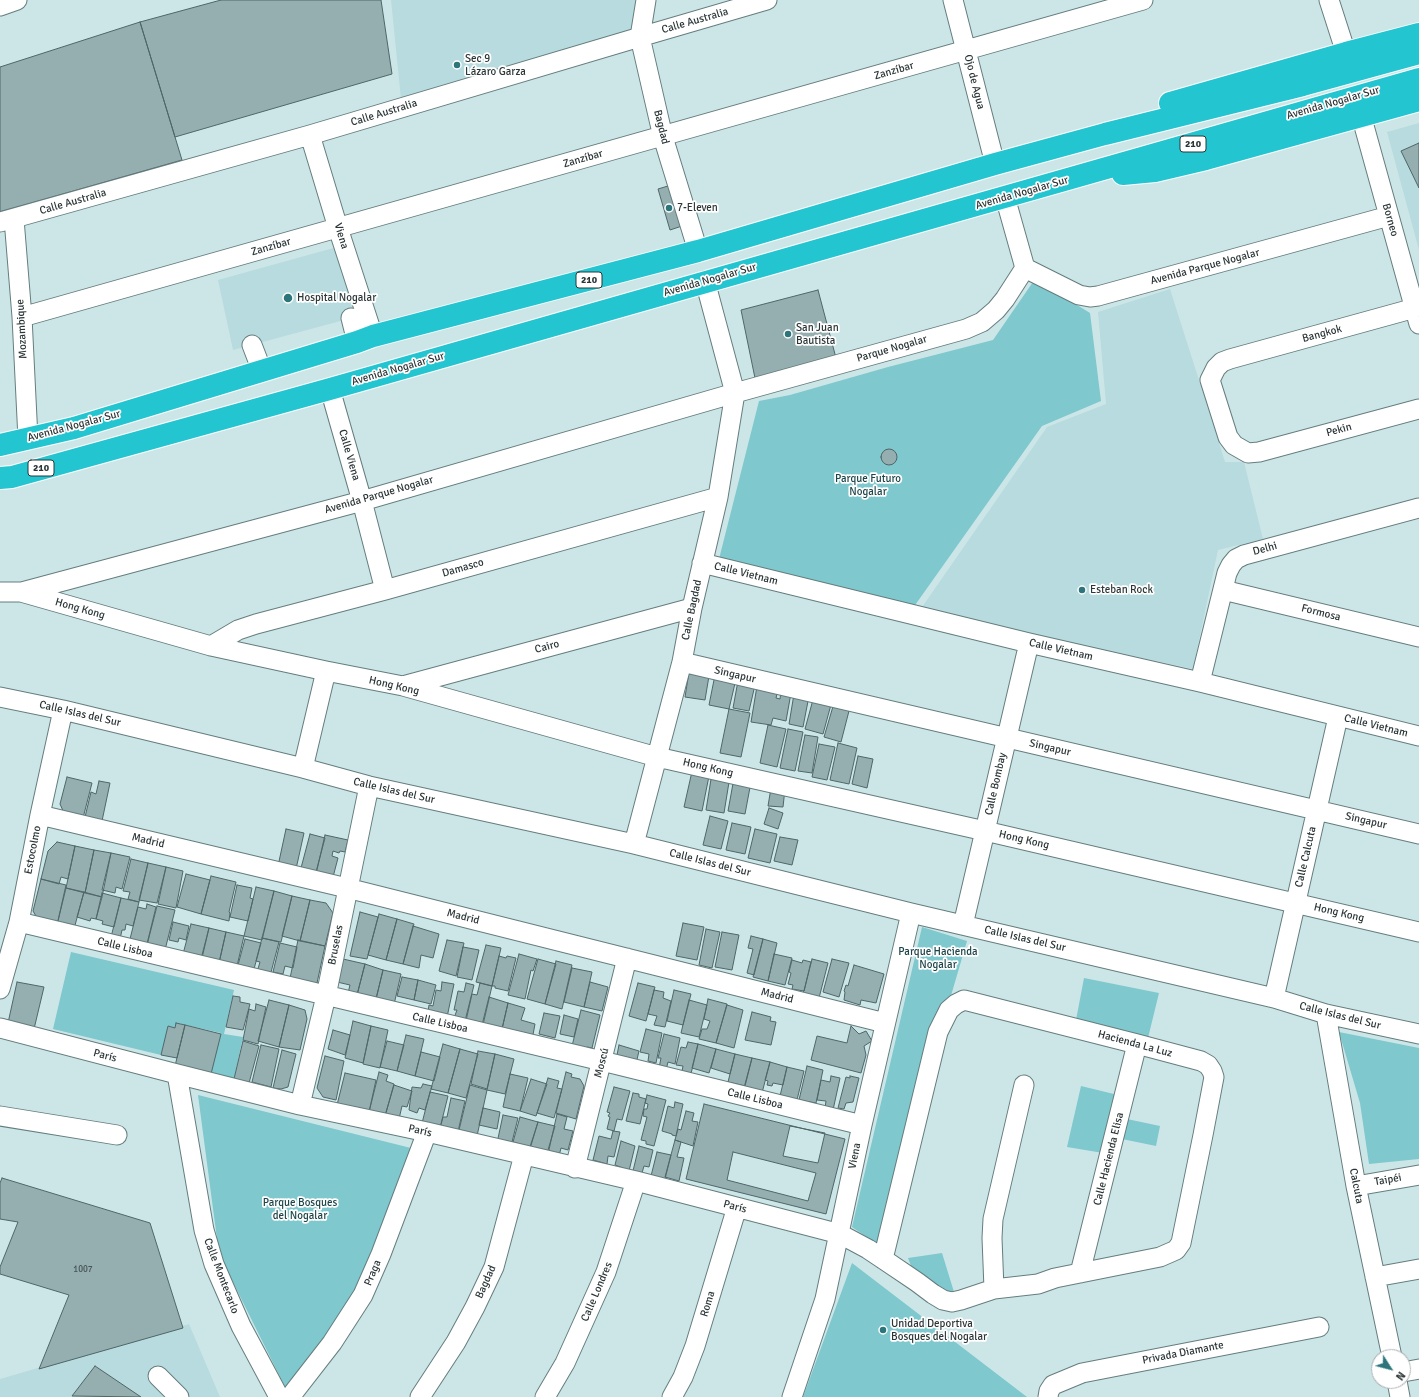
<!DOCTYPE html>
<html>
<head>
<meta charset="utf-8">
<style>
  body { margin:0 }
  #map { position:relative; width:1419px; height:1397px; overflow:hidden; background:#cce6e8; font-family:Signika,sans-serif }
  canvas { display:block }
  .north { position:absolute; left:1371px; top:1349px; width:40px; height:40px; box-sizing:border-box; background:#fff; border:1px solid #abafaf; border-radius:50%; rotate:126deg; font-size:11px; font-weight:700; line-height:16px; text-align:center; color:#2c3637 }
  .north::after { content:''; display:block; margin:auto; width:14px; height:18px; background:#2c757b; clip-path:polygon(50% 0,100% 100%,50% 72%,0 100%) }
</style>
</head>
<body>
<div id="map">
<canvas width="1419" height="1397"></canvas>
<div class="north">N</div>
</div>
<script>
const g = document.querySelector('canvas').getContext('2d');
g.lineJoin = 'round';
function fillPath(path, color) { g.fillStyle = color; g.fill(path, 'evenodd'); }
const poly = rows => new Path2D(rows.map(r => 'M' + r).join(''));
function strokePath(path, color, width, dash) { g.strokeStyle = color; g.lineWidth = width; g.lineCap = dash ? 'butt' : 'round'; g.setLineDash(dash || []); g.stroke(path); }
function write(font, color, halo, rows, align = 'center') {
  g.font = font + ' Signika,sans-serif'; g.lineWidth = 3.5; g.setLineDash([]); g.textBaseline = 'middle'; g.strokeStyle = halo; g.fillStyle = color; for (const [text, x, y, turn = 0] of rows) {
    g.save(); g.translate(x, y); g.rotate((+turn || 0) * Math.PI / 180); g.textAlign = isNaN(turn) ? turn : align; if (halo) g.strokeText(text, 0, 0); g.fillText(text, 0, 0); g.restore();
  }
}
const built = poly([
  [391,0,638,0,633,31,401,99],
  [1419,123,1419,250,1387,132],
  [337,247,359,316,233,350,218,280],
  [1170,289,1225,462,1244,462,1263,539,1218,550,1193,669,920,610,1047,427,1106,404,1098,312],
  [189,1324,220,1397,0,1397,0,1379]
]);
const green = poly([
  [1035,279,1090,313,1101,401,1042,426,913,608,719,559,759,401,790,395,888,367,993,340],
  [922,927,967,941,878,1245,852,1227],
  [71,952,234,990,224,1034,243,1037,234,1079,211,1074,221,1033,177,1023,175,1028,168,1026,161,1055,53,1029],
  [1084,978,1159,993,1148,1038,1076,1020],
  [1339,1032,1419,1048,1419,1159,1369,1164,1360,1103],
  [1081,1086,1118,1095,1103,1153,1067,1147],
  [198,1095,411,1148,368,1273,288,1393,219,1254],
  [1127,1119,1160,1126,1156,1146,1122,1139],
  [942,1253,954,1292,942,1296,914,1274,908,1258],
  [852,1263,1027,1397,803,1397]
]);
const building = poly([
  [221,0,381,0,392,74,175,137,140,22,221,0],
  [140,22,182,160,0,212,0,67,140,22],
  [1419,143,1419,188,1401,151,1419,143],
  [668,186,682,226,670,230,658,189,668,186],
  [818,290,836,358,756,383,741,310,818,290],
  '881 457a8 8 0 1 1 16 0a8 8 0 1 1-16 0Z',
  [689,672,709,676,705,700,685,697,689,672],
  [715,675,736,679,729,709,709,705,715,675],
  [738,681,755,685,749,711,733,708,738,681],
  [757,686,778,690,776,698,780,699,781,691,791,693,786,721,773,718,771,725,751,722,757,686],
  [794,694,809,696,803,727,789,724,794,694],
  [814,696,832,701,823,734,805,729,814,696],
  [834,703,850,707,841,742,824,737,834,703],
  [729,709,750,713,741,757,720,753,729,709],
  [768,725,786,729,777,767,760,763,768,725],
  [788,729,803,732,795,771,780,768,788,729],
  [805,735,818,737,812,773,798,771,805,735],
  [838,743,857,748,849,784,830,780,838,743],
  [819,744,835,747,827,780,812,777,819,744],
  [858,756,873,759,867,788,852,784,858,756],
  [693,767,710,771,702,811,684,807,693,767],
  [712,773,730,776,724,813,706,810,712,773],
  [67,777,92,783,83,818,64,813,60,804,67,777],
  [734,778,751,782,745,814,728,811,734,778],
  [99,781,110,783,102,821,85,817,91,792,96,794,99,781],
  [771,788,785,789,783,807,768,806,771,788],
  [769,808,783,813,778,829,764,824,769,808],
  [710,816,728,821,721,849,703,845,710,816],
  [732,823,751,827,745,854,726,850,732,823],
  [286,829,304,833,296,869,278,866,286,829],
  [755,829,777,834,770,863,748,858,755,829],
  [310,834,325,838,316,872,301,868,310,834],
  [325,835,348,840,345,852,340,851,339,853,333,851,332,856,338,858,333,877,316,874,325,835],
  [780,837,798,840,792,865,774,861,780,837],
  [57,842,75,846,68,879,61,877,59,884,41,879,48,851,57,842],
  [75,846,94,850,85,893,66,888,75,846],
  [94,850,111,853,102,897,85,893,94,850],
  [111,853,130,857,122,889,116,887,115,893,102,890,111,853],
  [131,859,148,863,139,902,128,899,130,892,123,891,131,859],
  [148,863,166,867,157,903,139,900,148,863],
  [166,867,183,871,176,908,158,904,166,867],
  [186,874,210,880,201,914,177,907,186,874],
  [211,876,236,882,229,912,230,913,229,921,201,914,211,876],
  [41,879,66,885,57,925,40,923,33,911,41,879],
  [237,885,252,888,250,898,253,899,248,921,230,917,237,885],
  [256,887,274,891,262,940,244,936,256,887],
  [66,888,84,892,74,929,57,925,66,888],
  [274,891,292,896,281,942,262,938,274,891],
  [84,892,102,897,96,919,91,918,90,921,77,917,84,892],
  [102,893,121,898,114,927,102,924,103,921,96,919,102,893],
  [292,896,310,900,300,941,282,936,292,896],
  [121,898,139,902,133,926,126,924,125,930,122,930,120,939,111,937,121,898],
  [310,900,326,903,333,913,325,946,300,941,310,900],
  [147,904,156,907,146,948,129,943,138,907,146,909,147,904],
  [157,906,175,910,165,950,147,945,157,906],
  [360,912,378,917,367,959,350,956,360,912],
  [379,914,397,919,386,960,368,955,379,914],
  [397,919,414,924,403,964,386,960,397,919],
  [173,922,189,926,186,940,179,938,178,942,169,940,173,922],
  [683,923,704,927,697,960,676,956,683,923],
  [191,924,209,928,201,959,183,954,191,924],
  [413,926,439,934,433,958,421,955,419,968,403,964,413,926],
  [209,928,226,932,219,963,202,958,209,928],
  [706,929,720,932,712,968,699,965,706,929],
  [226,932,244,936,237,966,219,963,226,932],
  [722,932,739,935,732,970,715,967,722,932],
  [751,936,763,939,754,975,747,973,753,949,748,948,751,936],
  [262,938,279,942,270,976,257,972,260,962,256,961,262,938],
  [245,939,261,943,254,969,238,965,245,939],
  [763,939,777,943,768,981,753,977,763,939],
  [298,940,325,946,317,983,303,986,289,983,298,940],
  [447,940,464,943,456,976,439,971,447,940],
  [280,943,297,947,293,968,285,966,283,974,273,972,280,943],
  [486,945,501,948,492,986,476,982,486,945],
  [463,947,479,950,472,980,457,977,463,947],
  [519,954,537,959,533,971,531,970,525,999,508,995,519,954],
  [774,954,792,958,785,985,768,981,774,954],
  [499,956,506,958,507,956,516,958,508,991,495,988,495,986,492,986,499,956],
  [343,959,365,964,357,995,348,993,350,985,337,982,343,959],
  [538,959,556,964,545,1004,527,999,538,959],
  [812,959,828,963,819,998,801,994,804,991,812,959],
  [832,959,849,963,839,997,823,992,832,959],
  [792,960,802,963,803,960,811,962,804,991,792,989,793,985,788,984,791,973,789,972,792,960],
  [556,961,572,965,562,1009,545,1004,556,961],
  [365,964,383,970,376,999,357,995,365,964],
  [854,965,884,974,876,1003,861,1000,860,1005,844,1000,845,992,844,991,846,985,848,986,854,965],
  [572,968,592,972,584,1007,564,1002,572,968],
  [383,970,401,974,393,1009,376,999,383,970],
  [402,977,418,980,414,1000,397,996,402,977],
  [418,980,436,985,431,1004,414,1000,418,980],
  [17,982,44,987,34,1029,8,1023,17,982],
  [442,982,454,984,446,1022,427,1018,429,1005,433,1006,436,990,441,991,442,982],
  [590,982,608,987,602,1011,584,1007,590,982],
  [466,983,474,985,465,1021,454,1018,457,1010,454,1010,458,991,464,992,466,983],
  [480,983,492,986,482,1029,465,1025,472,994,477,995,480,983],
  [638,983,655,987,646,1021,629,1016,638,983],
  [654,990,664,992,663,998,671,1001,665,1027,654,1025,657,1016,648,1014,654,990],
  [674,990,691,994,683,1025,667,1021,674,990],
  [233,996,240,997,240,1002,250,1004,243,1030,226,1027,233,996],
  [489,997,508,1003,502,1029,482,1025,489,997],
  [708,999,727,1004,716,1043,699,1039,702,1029,707,1029,710,1021,704,1019,708,999],
  [269,1000,289,1005,279,1047,258,1041,269,1000],
  [689,1000,707,1005,699,1037,681,1033,689,1000],
  [508,1003,525,1008,521,1020,535,1024,532,1040,502,1029,508,1003],
  [256,1004,266,1007,258,1044,243,1040,249,1009,255,1011,256,1004],
  [289,1005,305,1010,307,1019,300,1050,279,1047,289,1005],
  [727,1005,743,1010,734,1048,716,1043,727,1005],
  [581,1010,600,1015,592,1048,587,1047,586,1053,571,1050,581,1010],
  [752,1012,771,1017,770,1021,776,1022,771,1045,745,1040,752,1012],
  [544,1013,560,1016,555,1038,539,1034,544,1013],
  [564,1015,578,1019,574,1037,560,1034,564,1015],
  [353,1021,371,1026,363,1063,345,1058,353,1021],
  [176,1023,185,1025,177,1058,161,1055,168,1026,175,1028,176,1023],
  [185,1025,221,1034,211,1074,175,1066,185,1025],
  [371,1026,388,1030,380,1068,363,1064,371,1026],
  [851,1026,859,1034,866,1031,872,1041,864,1046,866,1055,861,1073,811,1060,817,1036,847,1043,851,1026],
  [646,1029,662,1033,656,1063,648,1061,649,1054,640,1052,646,1029],
  [333,1030,350,1035,345,1055,328,1049,333,1030],
  [664,1034,680,1038,675,1064,668,1062,666,1070,659,1068,661,1058,658,1058,664,1034],
  [406,1035,424,1039,415,1076,397,1071,406,1035],
  [243,1041,259,1046,249,1083,234,1079,243,1041],
  [387,1041,404,1045,397,1071,380,1067,387,1041],
  [688,1042,698,1044,690,1078,681,1076,683,1066,676,1065,681,1047,686,1048,688,1042],
  [443,1044,460,1049,448,1093,431,1089,443,1044],
  [698,1044,716,1049,709,1073,692,1068,698,1044],
  [261,1045,279,1049,271,1087,252,1082,261,1045],
  [619,1045,639,1051,635,1068,617,1055,619,1045],
  [460,1049,478,1054,466,1098,448,1093,460,1049],
  [716,1049,735,1054,730,1074,711,1068,716,1049],
  [282,1050,296,1054,288,1087,281,1089,273,1088,282,1050],
  [478,1051,495,1054,487,1089,471,1084,478,1051],
  [421,1052,440,1057,434,1081,415,1076,421,1052],
  [495,1054,514,1059,505,1094,487,1090,495,1054],
  [735,1054,752,1058,745,1086,728,1082,735,1054],
  [325,1056,344,1061,336,1100,323,1097,317,1088,325,1056],
  [752,1058,770,1062,762,1093,744,1088,752,1058],
  [770,1062,787,1067,783,1085,773,1083,772,1086,767,1085,768,1081,765,1080,770,1062],
  [807,1066,823,1070,816,1103,799,1100,807,1066],
  [787,1067,804,1071,797,1100,780,1096,787,1067],
  [379,1072,388,1075,386,1081,394,1084,385,1116,369,1112,379,1072],
  [566,1072,572,1074,571,1077,580,1079,584,1086,576,1119,556,1113,566,1072],
  [345,1073,376,1080,369,1112,337,1105,345,1073],
  [510,1074,528,1078,520,1111,503,1107,510,1074],
  [831,1076,840,1078,833,1110,825,1108,826,1101,817,1100,821,1080,830,1082,831,1076],
  [850,1076,859,1078,853,1102,846,1103,844,1109,838,1108,846,1077,850,1078,850,1076],
  [548,1078,559,1081,557,1088,562,1089,554,1118,537,1113,548,1078],
  [531,1079,547,1084,536,1116,520,1111,531,1079],
  [423,1084,432,1086,425,1110,419,1108,417,1113,409,1110,412,1087,421,1088,423,1084],
  [394,1085,412,1091,407,1107,402,1106,399,1119,385,1116,394,1085],
  [470,1085,487,1090,477,1136,459,1130,470,1085],
  [614,1087,630,1091,622,1120,617,1119,614,1131,607,1129,610,1117,608,1116,610,1113,607,1112,614,1087],
  [430,1092,448,1096,439,1132,421,1127,430,1092],
  [633,1093,639,1094,639,1097,646,1099,640,1124,626,1121,633,1093],
  [647,1095,666,1100,654,1146,646,1144,646,1141,641,1140,647,1117,643,1116,644,1109,647,1109,648,1104,645,1103,647,1095],
  [451,1098,465,1101,457,1136,439,1132,443,1117,447,1117,451,1098],
  [675,1102,683,1104,676,1136,672,1135,672,1134,662,1131,668,1106,674,1108,675,1102],
  [704,1104,845,1139,826,1214,686,1179,704,1104],
  [483,1108,500,1112,497,1129,479,1125,483,1108],
  [686,1111,694,1113,692,1121,698,1122,693,1146,675,1140,678,1129,681,1130,686,1111],
  [557,1114,567,1117,564,1129,573,1131,568,1150,561,1148,559,1156,548,1154,557,1114],
  [503,1115,518,1118,511,1146,497,1143,503,1115],
  [520,1117,538,1122,530,1147,513,1142,520,1117],
  [538,1122,555,1126,546,1157,529,1152,538,1122],
  [790,1126,825,1133,818,1163,783,1156,790,1126],
  [613,1131,620,1132,614,1157,608,1156,607,1164,593,1160,599,1136,611,1139,613,1131],
  [675,1140,681,1142,677,1157,684,1158,679,1181,665,1177,675,1140],
  [621,1141,635,1146,629,1171,623,1170,623,1168,615,1165,621,1141],
  [639,1146,653,1150,649,1167,644,1166,642,1173,633,1171,639,1146],
  [657,1152,671,1155,664,1183,650,1180,657,1152],
  [733,1152,816,1173,808,1201,727,1180,733,1152],
  [2,1178,150,1223,183,1328,39,1369,69,1295,0,1274,0,1267,18,1222,0,1219,0,1183,2,1178],
  [95,1366,141,1397,72,1396,95,1366]
]);
const minor = poly([
  [646,0,640,37,663,137,698,251],
  [953,0,995,164],
  [1329,0,1346,53],
  [0,6,17,0],
  [1361,115,1419,324],
  [310,135,338,228,373,336],
  [1005,197,1025,268],
  [14,219,22,317,28,439],
  [0,222,310,135,640,37,767,0],
  [1025,268,1079,295,1090,297,1098,296,1389,216],
  [1415,308,1230,359,1222,362,1216,368,1210,380,1228,437,1234,445,1248,453,1259,452,1419,409],
  [22,317,1143,0],
  [351,318,357,342],
  [252,345,262,371],
  [330,389,362,501,385,590],
  [702,563,1029,643,1200,682,1419,736],
  [1223,590,1419,637],
  [0,592,21,592,211,646,326,671,403,686,657,757,985,831,1419,932],
  [22,592,362,501,735,393,966,329,982,322,996,310,1005,299,1025,268],
  [211,646,238,630,256,624,385,590,718,497],
  [682,662,1419,834],
  [1200,682,1227,573,1231,565,1236,559,1244,555,1419,508],
  [403,686,692,608],
  [0,697,63,710,303,768,369,786,634,844,911,913,1274,998,1326,1014,1419,1034],
  [303,768,326,671],
  [40,815,347,888,885,1023],
  [634,844,682,662,692,608,718,497,735,393,705,281],
  [19,922,602,1061,862,1125],
  [963,925,1029,643],
  [0,989,19,922,40,815,63,710],
  [1274,998,1338,717],
  [1326,1014,1356,1186,1392,1357],
  [0,1028,177,1074,300,1105,427,1132,636,1181,840,1234,868,1249,883,1259,917,1282,933,1294,943,1300,952,1302,961,1300,994,1289,1038,1284,1055,1278,1160,1257,1176,1250,1181,1243,1203,1135,1214,1077,1212,1071,1208,1065,1201,1061,1137,1044,964,1000,956,1004,949,1010,938,1032,883,1259],
  [177,1074,204,1230,214,1264,241,1326,279,1397],
  [300,1105,326,996,369,786],
  [0,1116,117,1135],
  [575,1168,627,958],
  [1356,1186,1419,1175],
  [1080,1273,1137,1044],
  [1375,1277,1419,1269],
  [994,1289,992,1238,993,1219,1024,1085],
  [1403,1372,1419,1369],
  [158,1376,179,1397],
  [1397,1381,1400,1397],
  [290,1397,332,1343,363,1295,381,1254,427,1132],
  [420,1397,456,1342,475,1307,494,1267,524,1155],
  [545,1397,565,1363,606,1272,636,1181],
  [672,1397,683,1377,695,1346,737,1207],
  [792,1397,825,1299,862,1125,911,913],
  [1048,1397,1049,1391,1053,1385,1082,1373,1319,1327]
]);
const highway = poly([
  [1170,103,1346,53,1419,34],
  [1123,174,1155,171,1206,159,1419,100],
  [0,445,74,428,357,342,373,336,698,251,995,164,1105,134,1303,85,1419,53],
  [0,478,12,477,330,389,1419,79]
]);
const markers = [
  [457,65,4,"#2c757b"],
  [669,208,4,"#2c757b"],
  [288,298,5,"#2c757b"],
  [788,334,4,"#2c757b"],
  [1082,590,4,"#2c757b"],
  [883,1330,4,"#2c757b"]
];
const numberNames = [
  ["1007",83,1270]
];
const shields = [
  [1193,144,26],
  [589,280,26],
  [41,468,26]
];
const shieldNames = [
  ["210",1193,144],
  ["210",589,280],
  ["210",41,468]
];
const streetNames = [
  ["Calle Australia",695,21,-16],
  ["Zanzíbar",894,71,-16],
  ["Ojo de Agua",974,82,76],
  ["Avenida Nogalar Sur",1333,103,-16],
  ["Calle Australia",384,113,-17],
  ["Bagdad",661,127,76],
  ["Zanzíbar",583,159,-16],
  ["Avenida Nogalar Sur",1022,193,-16],
  ["Calle Australia",73,202,-16],
  ["Borneo",1390,220,74],
  ["Viena",341,236,73],
  ["Zanzíbar",271,247,-16],
  ["Avenida Parque Nogalar",1205,267,-15],
  ["Avenida Nogalar Sur",710,280,-16],
  ["Mozambique",22,329,-93],
  ["Bangkok",1322,334,-15],
  ["Parque Nogalar",892,349,-16],
  ["Avenida Nogalar Sur",398,369,-16],
  ["Avenida Nogalar Sur",74,426,-15],
  ["Pekin",1339,430,-15],
  ["Calle Viena",349,455,74],
  ["Avenida Parque Nogalar",379,495,-16],
  ["Delhi",1265,549,-15],
  ["Damasco",463,568,-16],
  ["Calle Vietnam",746,574,14],
  ["Hong Kong",80,609,16],
  ["Calle Bagdad",692,610,-78],
  ["Formosa",1321,613,14],
  ["Cairo",547,647,-15],
  ["Calle Vietnam",1061,650,13],
  ["Singapur",735,675,13],
  ["Hong Kong",394,686,13],
  ["Calle Islas del Sur",80,714,13],
  ["Calle Vietnam",1376,726,14],
  ["Singapur",1050,748,13],
  ["Hong Kong",708,768,13],
  ["Calle Bombay",996,784,-77],
  ["Calle Islas del Sur",394,791,13],
  ["Singapur",1366,821,13],
  ["Hong Kong",1024,840,13],
  ["Madrid",148,841,13],
  ["Estocolmo",33,850,-79],
  ["Calle Calcuta",1306,857,-77],
  ["Calle Islas del Sur",710,863,14],
  ["Hong Kong",1339,913,13],
  ["Madrid",463,917,14],
  ["Calle Islas del Sur",1025,939,13],
  ["Bruselas",336,945,-79],
  ["Calle Lisboa",125,948,14],
  ["Madrid",777,996,14],
  ["Calle Islas del Sur",1340,1016,14],
  ["Calle Lisboa",440,1023,13],
  ["Hacienda La Luz",1135,1044,15],
  ["París",105,1056,15],
  ["Moscú",602,1063,-76],
  ["Calle Lisboa",755,1099,14],
  ["París",420,1131,13],
  ["Viena",855,1156,-79],
  ["Calle Hacienda Elisa",1109,1159,-76],
  ["Taipéi",1388,1180,-10],
  ["Calcuta",1356,1186,79],
  ["París",735,1207,15],
  ["Praga",373,1273,-67],
  ["Calle Montecarlo",221,1276,69],
  ["Bagdad",486,1282,-66],
  ["Calle Londres",597,1292,-67],
  ["Roma",708,1304,-73],
  ["Privada Diamante",1183,1353,-11]
];
const poiNames = [
  ["Sec 9",465,59],
  ["Lázaro Garza",465,72],
  ["7-Eleven",677,208],
  ["Hospital Nogalar",297,298],
  ["San Juan",796,328],
  ["Bautista",796,341],
  ["Esteban Rock",1090,590],
  ["Unidad Deportiva",891,1324],
  ["Bosques del Nogalar",891,1337]
];
const parkNames = [
  ["Parque Futuro",868,479],
  ["Nogalar",868,492],
  ["Parque Hacienda",938,952],
  ["Nogalar",938,965],
  ["Parque Bosques",300,1203],
  ["del Nogalar",300,1216]
];
fillPath(built, '#b7dbde');
fillPath(green, '#7ec8ce');
fillPath(building, '#95aeb0');
strokePath(building, '#4f6668', 1);
strokePath(minor, '#657d7e', 21);
strokePath(highway, '#fff', 24);
strokePath(minor, '#fff', 19);
strokePath(highway, '#23c5d1', 22);
for (const [x, y, r, color] of markers) { const dot = new Path2D(); dot.arc(x, y, r, 0, 2 * Math.PI); g.fillStyle = color; g.fill(dot); strokePath(dot, '#fff', 1.5); }
write('9px', '#465455', null, numberNames);
for (const [x, y, w] of shields) { const box = new Path2D(); box.roundRect(x - w / 2, y - 8, w, 16, 3); g.fillStyle = '#fff'; g.fill(box); strokePath(box, '#2c3637', 1); }
write('bold 10px', '#2c3637', null, shieldNames);
write('11px', '#2c3637', '#fff', streetNames);
write('11px', '#2c3637', '#fff', poiNames, 'left');
write('11px', '#1d4448', '#fff', parkNames);
</script>
</body>
</html>
